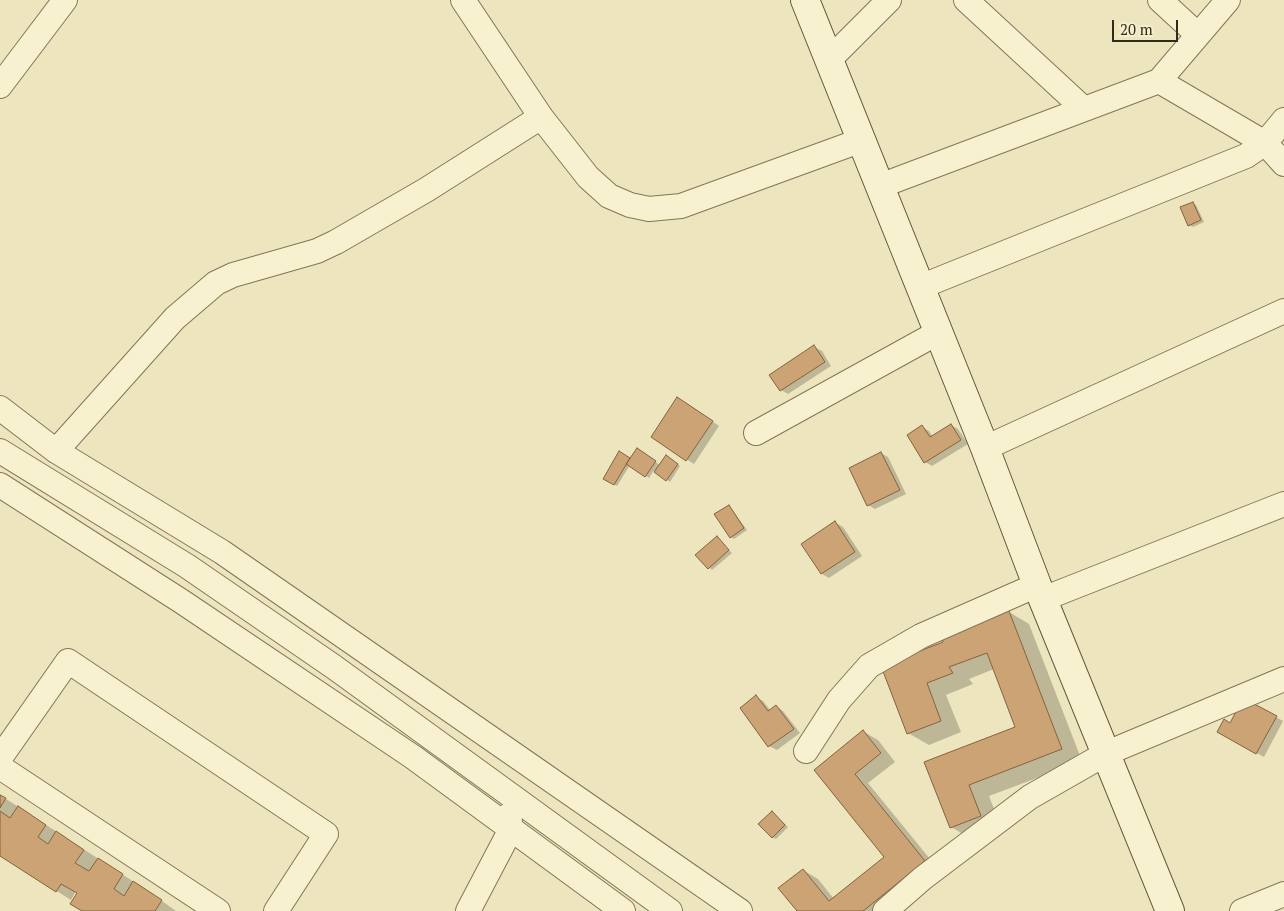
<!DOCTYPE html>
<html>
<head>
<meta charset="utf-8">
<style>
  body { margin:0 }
  #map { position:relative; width:1284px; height:911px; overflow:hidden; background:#ede5be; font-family:"PT Serif",serif }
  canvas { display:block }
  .scale { position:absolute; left:1112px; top:20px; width:66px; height:22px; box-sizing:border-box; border:2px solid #342a1b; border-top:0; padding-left:6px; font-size:15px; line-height:18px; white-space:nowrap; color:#342a1b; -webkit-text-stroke:4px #f4eecd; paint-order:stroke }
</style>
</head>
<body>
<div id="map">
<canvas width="1284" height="911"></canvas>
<div class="scale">20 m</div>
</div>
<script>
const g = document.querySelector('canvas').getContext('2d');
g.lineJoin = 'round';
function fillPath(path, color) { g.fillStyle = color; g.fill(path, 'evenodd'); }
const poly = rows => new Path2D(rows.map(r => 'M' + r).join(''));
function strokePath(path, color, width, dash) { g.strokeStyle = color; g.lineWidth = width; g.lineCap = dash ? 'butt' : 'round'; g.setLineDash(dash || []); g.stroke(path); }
const shadow = poly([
  [1193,203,1196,205,1204,222,1193,227,1189,225],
  [814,347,822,351,831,366,788,394,781,390],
  [685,402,719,426,694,464,652,437],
  [951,425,958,429,968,444,932,466,925,462,922,427,929,431,933,437],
  [637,450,660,465,669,458,680,466,670,482,654,470,649,478,630,465,617,486,605,478,620,453,630,459],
  [881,453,888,457,906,494,875,509,868,505],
  [729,506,747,530,734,539,731,537],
  [836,523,843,527,862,556,829,578,822,574,803,545],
  [717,538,732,553,712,570,697,555],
  [1009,612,1029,624,1082,761,989,796,1001,827,972,839,951,827,926,762,1017,727,994,669,969,679,973,684,946,695,961,732,929,745,908,733,883,667,944,643],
  [756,697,763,701,770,710,776,706,783,711,800,733,777,750,769,746,741,708],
  [1244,699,1283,721,1264,757,1218,732,1231,724],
  [864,732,878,740,895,762,868,783,939,870,888,911,798,911,803,870,818,879,834,899,886,858,816,770],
  [0,795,148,891,176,911,84,911,79,893,76,891,71,900,0,855],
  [772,812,788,827,776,839,772,837]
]);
const building = poly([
  [1193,202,1201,220,1188,226,1180,207,1193,202],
  [814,345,825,362,780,391,769,375,814,345],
  [677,397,713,421,686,461,651,437,677,397],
  [951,424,961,440,924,463,907,435,922,425,930,437,951,424],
  [637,448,656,461,645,477,626,464,637,448],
  [619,451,630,458,614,485,603,479,619,451],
  [881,452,900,490,867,506,849,468,881,452],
  [666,455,678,464,666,481,654,472,666,455],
  [729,505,744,528,730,538,714,514,729,505],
  [835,521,855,552,821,574,801,544,835,521],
  [717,536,729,550,708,569,695,555,717,536],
  [1009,611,1062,749,969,785,981,816,950,828,924,762,1015,727,987,653,949,667,953,673,927,683,941,721,907,734,881,666,943,642,941,637,1009,611],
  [756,695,768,711,776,705,794,729,768,747,740,708,756,695],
  [1243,698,1277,716,1256,754,1217,732,1224,719,1230,723,1243,698],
  [863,730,881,753,855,774,925,861,863,911,797,911,778,888,803,869,829,901,884,857,814,770,863,730],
  [0,795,6,798,0,808,0,795],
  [18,806,46,825,38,837,48,844,56,831,84,850,75,863,89,871,98,858,123,874,114,889,124,896,133,881,162,900,155,911,82,911,70,904,77,893,61,884,56,892,0,856,0,811,10,818,18,806],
  [772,811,785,825,772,838,758,824,772,811]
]);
const street = poly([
  [463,0,541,117,588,177,609,196,630,205,649,209,681,206,862,140],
  [966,0,1084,109],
  [1160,0,1198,35],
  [829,60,889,0],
  [1159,81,1265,143,1284,164],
  [0,86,65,0],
  [880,186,1159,81,1228,0],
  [920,287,1246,156,1265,143,1284,120],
  [0,408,56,451,222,552,740,911],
  [756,433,939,332],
  [985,448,1284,311],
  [0,451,187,566,334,667,670,911],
  [56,451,175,318,216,283,233,275,317,251,336,242,426,190,541,117],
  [0,485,181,601,413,757,623,911],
  [1043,599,1284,504],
  [806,751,839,700,869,666,921,636,1037,585],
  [0,758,68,661,326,834,276,911],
  [0,767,218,911],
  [468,911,511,829,509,815],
  [885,911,923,878,1030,797,1107,753,1284,679],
  [1242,911,1284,894]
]);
const secondary = poly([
  [805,0,985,448,1037,585,1170,911]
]);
fillPath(shadow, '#0003');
fillPath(building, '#cba374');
strokePath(building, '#83623d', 1);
strokePath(street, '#857557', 26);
strokePath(secondary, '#66563a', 30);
strokePath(street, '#f8f1d0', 24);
strokePath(secondary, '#f8f1d0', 28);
</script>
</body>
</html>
